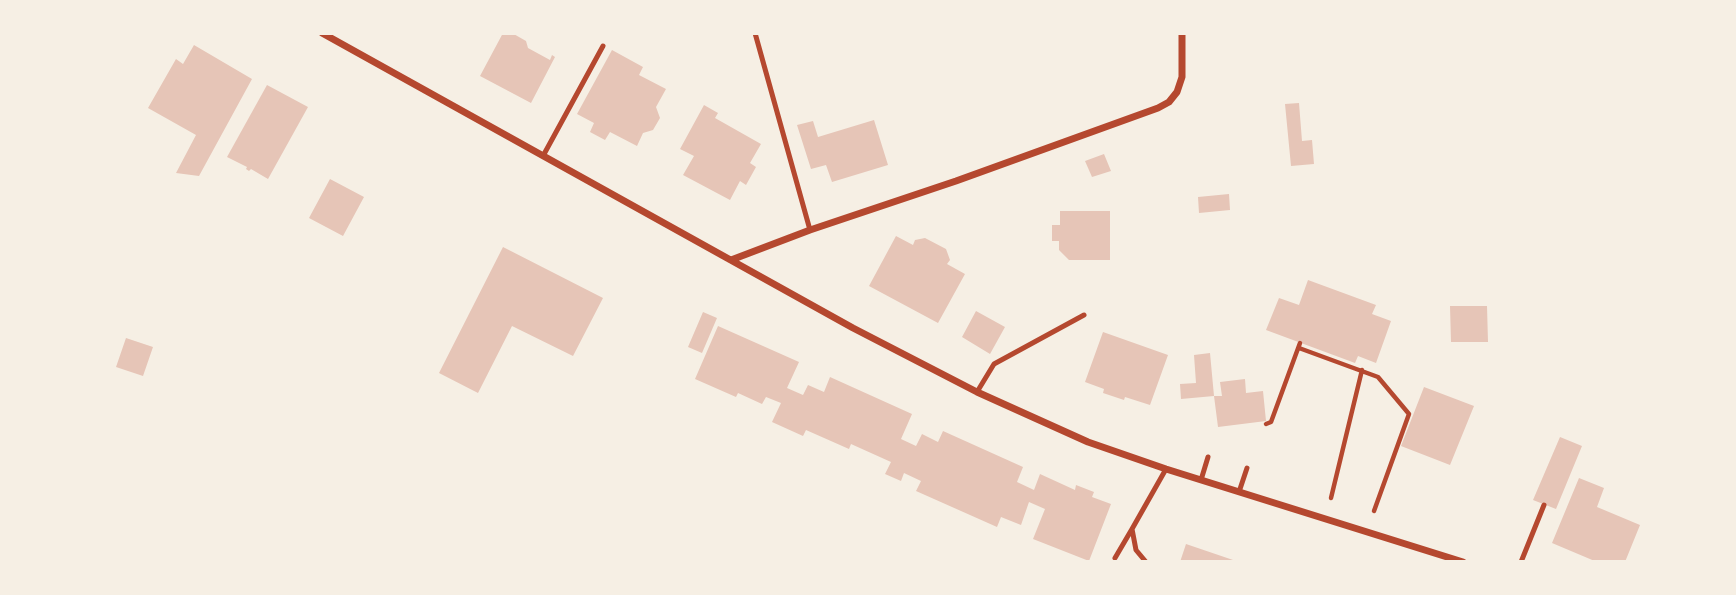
<!DOCTYPE html>
<html>
<head>
<meta charset="utf-8">
<style>
  body { margin:0 }
  #map { position:relative; width:1736px; height:595px; overflow:hidden; background:#f6efe4; font-family:"Alegreya Sans",sans-serif }
  canvas { display:block }
  .frame { position:absolute; inset:0; border:35px solid #f6efe4; pointer-events:none }
</style>
</head>
<body>
<div id="map">
<canvas width="1736" height="595"></canvas>
<div class="frame"></div>
</div>
<script>
const g = document.querySelector('canvas').getContext('2d');
g.lineJoin = 'round';
function fillPath(path, color) { g.fillStyle = color; g.fill(path, 'evenodd'); }
const poly = rows => new Path2D(rows.map(r => 'M' + r).join(''));
function strokePath(path, color, width, dash) { g.strokeStyle = color; g.lineWidth = width; g.lineCap = dash ? 'butt' : 'round'; g.setLineDash(dash || []); g.stroke(path); }
const building = poly([
  [503,33,512,33,526,41,528,48,550,60,552,55,555,57,531,103,480,76],
  [194,45,252,79,199,176,176,173,196,135,148,108,176,59,183,64],
  [612,50,643,67,639,75,666,89,656,107,660,118,653,130,643,133,637,146,610,132,605,140,590,132,594,123,577,114],
  [267,85,308,107,268,179,251,169,249,171,246,169,247,167,227,157],
  [1299,103,1302,141,1312,140,1314,164,1291,166,1285,104],
  [704,105,718,113,715,118,761,144,750,163,756,167,746,185,740,181,730,200,683,175,694,156,680,149],
  [874,120,888,165,832,182,826,165,811,169,797,125,813,121,818,137],
  [1104,154,1111,171,1092,177,1085,161],
  [330,179,364,197,343,236,309,218],
  [1229,194,1230,210,1199,213,1198,197],
  [1060,211,1110,211,1110,260,1069,260,1059,250,1059,241,1052,241,1052,225,1060,225],
  [896,236,913,245,915,240,925,238,946,249,950,260,947,264,965,274,938,323,869,286],
  [503,247,603,298,573,356,512,326,478,393,439,373],
  [1308,280,1376,305,1372,314,1391,321,1376,363,1358,356,1355,363,1266,330,1279,298,1299,305],
  [1450,306,1487,306,1488,342,1451,342],
  [976,311,1005,327,990,354,962,337],
  [703,312,717,318,702,353,688,347],
  [718,326,799,362,787,388,803,395,808,385,824,392,830,377,912,414,901,439,916,446,922,434,938,442,943,431,1023,467,1017,482,1034,490,1040,474,1075,490,1076,485,1094,492,1092,497,1111,504,1089,561,1033,539,1045,509,1029,502,1021,525,1001,517,997,527,916,491,921,481,904,473,901,481,885,474,891,462,851,444,849,449,806,430,803,436,772,422,781,403,766,397,762,404,738,393,736,397,695,379],
  [1103,332,1168,355,1150,405,1125,397,1124,400,1103,393,1104,389,1085,382],
  [126,338,153,347,143,376,116,367],
  [1210,353,1214,396,1222,396,1220,382,1245,379,1246,393,1263,391,1266,421,1218,427,1214,396,1181,399,1180,384,1196,383,1194,355],
  [1424,387,1474,406,1450,465,1401,446],
  [1560,437,1582,446,1556,509,1533,500],
  [1579,478,1604,488,1597,507,1640,525,1625,562,1597,562,1552,543],
  [1186,544,1236,561,1235,562,1180,562]
]);
const path = poly([
  [1299,348,1378,377,1409,414,1374,511],
  [1266,424,1271,422,1300,343],
  [1331,498,1362,370]
]);
const service = poly([
  [755,33,810,230],
  [543,156,603,46],
  [977,392,994,364,1084,315],
  [1201,480,1208,457],
  [1239,492,1247,468],
  [1115,558,1132,529],
  [1146,562,1136,550,1132,529,1166,469],
  [1521,562,1544,505]
]);
const minor = poly([
  [322,33,853,328,977,392,1088,442,1166,469,1463,562],
  [731,260,810,230,956,181,1158,108,1169,102,1177,92,1182,77,1182,33]
]);
fillPath(building, '#e6c5b7');
strokePath(path, '#b5482f', 4.5);
strokePath(service, '#b5482f', 5);
strokePath(minor, '#b5482f', 7);
</script>
</body>
</html>
